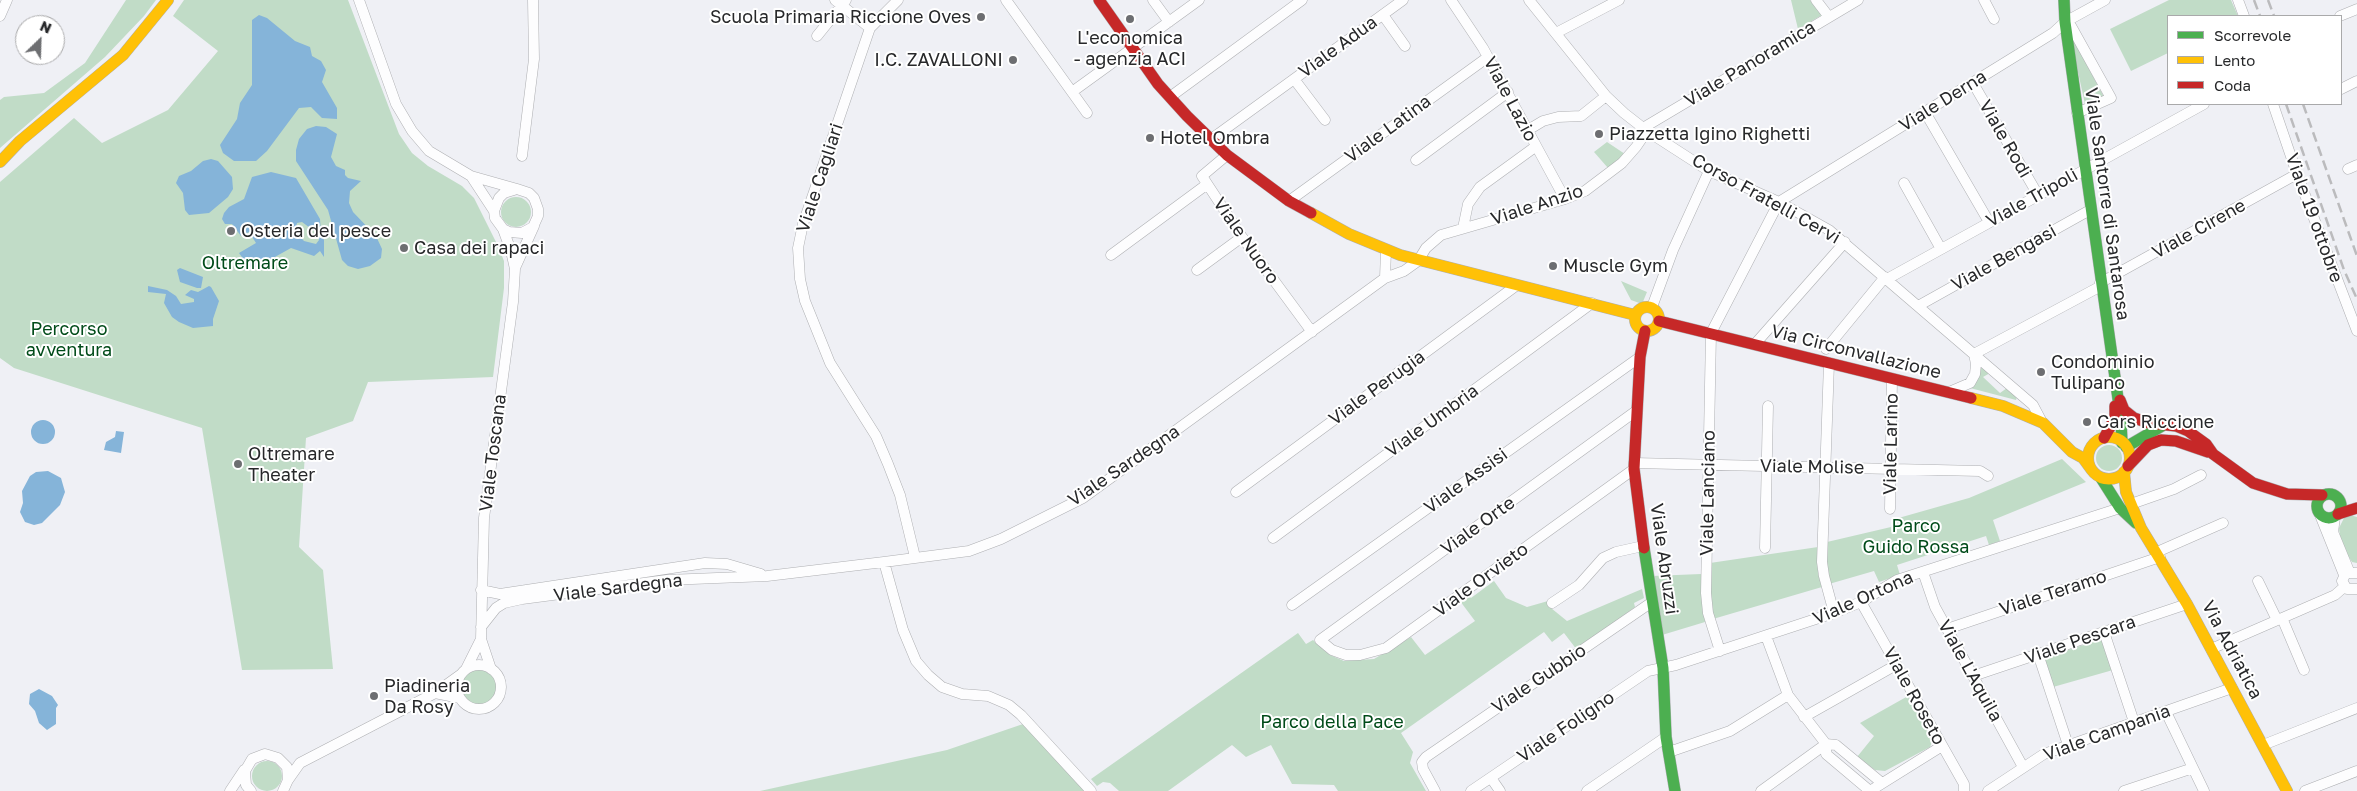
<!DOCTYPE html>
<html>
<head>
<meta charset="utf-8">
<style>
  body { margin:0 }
  #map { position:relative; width:2357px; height:791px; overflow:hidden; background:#eff0f5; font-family:"Golos Text",sans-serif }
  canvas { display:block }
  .legend { position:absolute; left:2167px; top:15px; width:175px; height:90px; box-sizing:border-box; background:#fff; border:1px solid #a9a9aa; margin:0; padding:6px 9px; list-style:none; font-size:15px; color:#27282a }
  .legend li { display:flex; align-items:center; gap:10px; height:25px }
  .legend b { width:25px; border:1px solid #a9a9aa }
  .north { position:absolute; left:15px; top:15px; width:50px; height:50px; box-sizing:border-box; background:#fff; border:1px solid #a9a9aa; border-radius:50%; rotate:24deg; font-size:14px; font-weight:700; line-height:20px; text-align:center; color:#27282a }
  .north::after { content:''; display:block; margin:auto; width:18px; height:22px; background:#6d6e71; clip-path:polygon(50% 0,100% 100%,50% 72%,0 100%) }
</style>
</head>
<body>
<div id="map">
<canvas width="2357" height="791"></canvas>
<ul class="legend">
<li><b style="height:6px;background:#4caf50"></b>Scorrevole</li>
<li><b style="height:6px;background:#ffc107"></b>Lento</li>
<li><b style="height:6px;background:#c62828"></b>Coda</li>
</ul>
<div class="north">N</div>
</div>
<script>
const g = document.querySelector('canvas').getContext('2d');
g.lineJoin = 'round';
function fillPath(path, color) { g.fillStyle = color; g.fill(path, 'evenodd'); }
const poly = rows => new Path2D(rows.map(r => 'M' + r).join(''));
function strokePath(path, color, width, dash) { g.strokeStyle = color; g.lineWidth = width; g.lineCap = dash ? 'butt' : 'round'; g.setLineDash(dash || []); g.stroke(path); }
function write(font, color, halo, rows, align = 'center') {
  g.font = font + ' "Golos Text",sans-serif'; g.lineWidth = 4; g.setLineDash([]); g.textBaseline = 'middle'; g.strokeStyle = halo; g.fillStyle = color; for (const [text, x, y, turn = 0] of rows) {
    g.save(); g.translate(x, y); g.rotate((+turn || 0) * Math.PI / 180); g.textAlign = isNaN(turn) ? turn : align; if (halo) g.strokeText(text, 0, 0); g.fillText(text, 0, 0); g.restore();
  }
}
const green = poly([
  [126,0,156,0,144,16,105,57,0,148,0,100,4,97,44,93,85,63],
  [184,0,348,0,399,134,412,153,428,166,462,186,474,198,498,246,504,261,504,288,493,377,368,382,353,421,306,438,299,547,323,570,333,669,242,670,202,428,14,368,0,358,0,182,74,118,102,143,168,110,218,51,173,16],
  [1791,0,1810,0,1822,15,1798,29],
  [2169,0,2231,0,2238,16,2168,16,2168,53,2131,71,2110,29],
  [2069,31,2104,97,2085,104],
  [1607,142,1625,154,1608,168,1594,152],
  '501 212a15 15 0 1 1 30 0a15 15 0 1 1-30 0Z',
  [1621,281,1647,292,1642,304,1631,300],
  [1981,364,1990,373,1983,377,2000,393,2007,388,2017,397,2016,400,1970,388,1979,377],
  '2096 458a13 13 0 1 1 26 0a13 13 0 1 1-26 0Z',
  [2062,459,2086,482,1993,520,2000,541,1989,545,1986,536,1897,565,1900,575,1879,582,1874,571,1829,584,1826,554,1827,542,1891,527,1895,519,1969,498],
  [2350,515,2357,517,2357,563,2352,562,2341,545,2339,528,2344,518],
  [1818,547,1821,570,1818,573,1822,587,1713,619,1710,609,1710,563],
  [1701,574,1705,622,1662,635,1652,576],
  [1494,581,1506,598,1527,607,1548,601,1551,608,1567,621,1642,589,1644,598,1634,603,1635,607,1577,650,1564,633,1552,642,1544,632,1401,733,1413,752,1410,763,1426,791,1338,791,1334,785,1292,784,1271,745,1246,757,1232,745,1168,791,1119,791,1110,783,1103,782,1097,786,1091,779,1298,633,1306,644,1313,640,1330,655,1344,661,1374,659,1411,637,1425,655,1475,621,1460,601,1468,595,1471,598],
  [2102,639,2113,670,2053,687,2043,658],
  '460 687a19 19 0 1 1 38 0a19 19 0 1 1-38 0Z',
  [1908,696,1932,737,1932,742,1930,747,1885,771,1875,770,1857,757,1874,736,1860,723],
  [1023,724,1086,791,760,791,947,750],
  '252 776a15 15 0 1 1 30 0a15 15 0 1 1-30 0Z'
]);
const water = poly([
  [259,15,267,18,295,41,310,47,312,56,321,61,326,70,322,82,337,108,337,119,322,118,311,107,299,108,267,151,256,161,234,161,223,153,220,145,237,119,240,103,252,85,252,20],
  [316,126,326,127,337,134,331,157,336,166,345,170,345,175,348,178,361,181,350,191,349,203,353,212,376,236,382,249,381,258,370,266,358,269,348,266,342,260,328,210,296,161,296,150,299,139,307,129],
  [211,159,218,161,232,177,233,189,228,197,209,213,189,215,185,210,183,193,176,183,179,176,191,171,203,161],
  [271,172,296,178,320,219,321,234,324,240,324,257,320,251,314,256,291,248,257,267,249,267,239,253,256,243,249,232,241,236,232,224,225,224,222,219,224,213,229,207,244,199,252,177],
  [302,222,317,233,319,240,316,244,304,241,295,231,297,223],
  [180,268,203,277,201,288,197,288,180,282,177,270],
  [148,286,167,290,176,296,181,304,194,302,194,299,185,295,191,290,198,292,209,286,211,287,219,301,213,319,213,326,193,328,179,322,172,317,164,303,166,294,148,292],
  '31 432a12 12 0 1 1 24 0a12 12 0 1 1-24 0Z',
  [116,431,124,432,121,453,104,450,106,442,115,437],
  [48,471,61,478,65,492,60,505,42,523,34,525,25,522,20,512,23,503,22,491,30,476,36,472],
  [39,689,52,696,58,705,56,708,56,724,47,730,39,723,35,711,29,704,30,694]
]);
const street = poly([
  [359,0,396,104,412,131,429,151,471,176,517,189],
  [835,0,870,28],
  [898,0,870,28,803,224,798,248,800,279,805,301,830,363,876,436,888,464,900,495,915,557],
  [1006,0,1087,113],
  [1153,0,1169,22],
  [1451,0,1483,48,1565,199],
  [1529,0,1606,96,1624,113,1647,131,1709,171,1779,202,1829,230,2033,405,2042,422],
  [1816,0,1829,17],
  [1984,0,1994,19],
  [2238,0,2244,16],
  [1383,15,1405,46],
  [0,16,7,0],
  [2340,16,2357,9],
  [2065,22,2071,26,2111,98,2077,113],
  [1556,33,1619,0],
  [817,36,846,0],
  [1294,79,1325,120],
  [1973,83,2038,195],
  [2341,89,2357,81],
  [1072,92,1199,0],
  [1170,97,1302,0],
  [2273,104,2297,174,2357,331],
  [1925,112,1989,222],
  [1643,128,1858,0],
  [1528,130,1543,121,1558,117,1581,116,1606,96],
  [1210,140,1403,0],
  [1227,155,1202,176,1242,237,1312,332],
  [522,156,534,59,533,0],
  [1416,160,1508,92],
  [2348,169,2357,165],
  [471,176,494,211,495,218,503,229,509,232,522,233,533,227,538,216,538,209,534,198,529,193,517,189,504,193,499,198,494,211],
  [1904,183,1941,249],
  [1289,201,1488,57],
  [1463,228,1468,204,1480,187,1535,147],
  [1111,255,1206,185],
  [515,268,534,226],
  [1197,270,1242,237],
  [1385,278,1386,250],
  [1887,279,2204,104],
  [2100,283,2297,174],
  [1918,306,2090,210],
  [1652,307,1673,250,1709,171],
  [1755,344,1845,242],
  [1826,349,1885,277],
  [1974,354,2101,286],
  [1829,363,1822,562,1824,576,1834,613],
  [1949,392,1970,383,1975,374,1976,364,1974,354],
  [1634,463,1980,471,1988,476],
  [1634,469,1386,648,1360,655,1346,655,1332,650,1320,640,1636,411],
  [1236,492,1517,285],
  [2131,504,2174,489,2201,475],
  [1890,509,1892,379],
  [2320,515,2344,575],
  [2335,517,2333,532,2349,571],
  [1273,538,1592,303],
  [1765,548,1768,406],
  [2157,552,2223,523],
  [884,562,903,630,916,661,928,675,942,687,962,694,988,696,1009,705,1021,715,1091,791],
  [1923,572,1935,607,2023,767],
  [2357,573,2346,573,2342,581,2347,589,2357,589],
  [2258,581,2277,620],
  [481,590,500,594,705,563,727,564,761,574],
  [1861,602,1964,784,1964,791],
  [1552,603,1579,585,1603,558,1616,552,1643,546],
  [1292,605,1640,357],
  [2282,618,2304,670],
  [481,627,496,608,504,603,522,599,667,580,767,576,884,562,969,551,1001,539,1083,498,1385,278,1404,271,1418,261,1426,248,1441,235,1565,199,1585,191,1622,163,1636,147,1647,131],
  [1947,629,2160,557],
  [2104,632,2134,722],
  [1766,636,1788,695,1826,744,1826,754,1870,791],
  [2211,649,2335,595,2344,587],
  [1720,651,1708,613,1706,593,1711,333,1779,202,2053,33,2065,22,2105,0],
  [2038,654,2068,745],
  '457 687a22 22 0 1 1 44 0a22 22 0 1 1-44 0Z',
  [466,669,481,639],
  [491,669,481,639,484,518,513,302,515,269,511,251,503,229],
  [1973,676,2187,604],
  [435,693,460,698],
  [2166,712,2204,791],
  [1804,717,1896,665],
  [1826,744,1836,745,1882,783],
  [2263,745,2357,708],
  [1669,752,1730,731,1788,695],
  [1491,778,1500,791],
  [288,780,300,763,435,693,460,675],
  [230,791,244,770],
  [251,791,246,785,245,771,252,759,265,754,278,758,287,767,288,780,283,791],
  [1435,791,1423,769,1422,762,1426,757,1652,602],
  [1471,791,1648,671,1676,665,1834,613,1861,602,1897,580,2120,508],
  [1587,791,1666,737],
  [1761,791,1826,744],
  [1870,791,1942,746],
  [1988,791,2044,754,2232,688],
  [2124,791,2193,768],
  [2305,791,2357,771]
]);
const fast = poly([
  [2064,0,2065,22,2121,420,2122,443],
  [2126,447,2162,426],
  [2101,478,2120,508,2136,523],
  '2317 506a12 12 0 1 1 24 0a12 12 0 1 1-24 0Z',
  [1644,548,1663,668,1666,737,1675,791]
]);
const slow = poly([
  [0,162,20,141,123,55,168,0],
  [1311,213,1349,234,1400,255,1635,315],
  '1635 319a12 12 0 1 1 24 0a12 12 0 1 1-24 0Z',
  [1971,398,2003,406,2043,423,2072,452,2083,458,2091,469],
  '2088 458a21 21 0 1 1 42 0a21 21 0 1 1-42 0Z',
  [2124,472,2126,492,2141,528,2187,604,2287,791]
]);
const jam = poly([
  [1099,0,1158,84,1187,116,1227,155,1289,201,1311,213],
  [1659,321,1971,398],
  [2120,400,2124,410,2134,418,2149,423,2176,426,2188,431,2206,444,2213,454,2253,483,2287,494,2322,495],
  [2104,438,2115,418,2115,406],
  [2128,466,2148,445,2161,440,2176,441,2208,452],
  [2338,514,2357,508],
  [1644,548,1634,469,1640,357,1645,331]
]);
const rail = poly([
  [2254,0,2260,16],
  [2268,0,2274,16],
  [2286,104,2344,270,2357,299],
  [2303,104,2357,256]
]);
const markers = [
  [981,17,5,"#6d6e71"],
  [1130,19,5,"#6d6e71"],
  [1013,60,5,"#6d6e71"],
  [1599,134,5,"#6d6e71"],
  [1150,138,5,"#6d6e71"],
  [231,231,5,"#6d6e71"],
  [404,248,5,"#6d6e71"],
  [1553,266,5,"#6d6e71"],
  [2041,372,5,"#6d6e71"],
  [2087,422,5,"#6d6e71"],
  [238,464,5,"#6d6e71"],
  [374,696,5,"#6d6e71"]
];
const poiNames = [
  ["Scuola Primaria Riccione Oves",971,17,"right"],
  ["L'economica",1130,38,"center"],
  ["- agenzia ACI",1130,59,"center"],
  ["I.C. ZAVALLONI",1003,60,"right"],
  ["Piazzetta Igino Righetti",1609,134],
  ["Hotel Ombra",1160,138],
  ["Osteria del pesce",241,231],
  ["Casa dei rapaci",414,248],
  ["Muscle Gym",1563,266],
  ["Condominio",2051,362],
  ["Tulipano",2051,383],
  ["Cars Riccione",2097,422],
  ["Oltremare",248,454],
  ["Theater",248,475],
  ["Piadineria",384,686],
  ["Da Rosy",384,707]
];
const streetNames = [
  ["Viale Adua",1338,47,-36],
  ["Viale Panoramica",1750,64,-31],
  ["Viale Lazio",1510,99,62],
  ["Viale Derna",1943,101,-32],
  ["Viale Latina",1388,129,-36],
  ["Viale Rodi",2005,139,60],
  ["Viale Cagliari",820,178,-72],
  ["Viale Tripoli",2032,198,-29],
  ["Corso Fratelli Cervi",1766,199,29],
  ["Viale Santorre di Santarosa",2107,204,82],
  ["Viale Anzio",1537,205,-18],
  ["Viale 19 ottobre",2314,218,70],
  ["Viale Cirene",2199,229,-29],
  ["Viale Nuoro",1246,241,55],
  ["Viale Bengasi",2004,258,-29],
  ["Via Circonvallazione",1856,352,14],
  ["Viale Perugia",1377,388,-36],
  ["Viale Umbria",1432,421,-36],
  ["Viale Larino",1891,444,-89],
  ["Viale Toscana",493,453,-83],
  ["Viale Sardegna",1124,466,-34],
  ["Viale Molise",1812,467,1],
  ["Viale Assisi",1466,481,-36],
  ["Viale Lanciano",1708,493,-89],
  ["Viale Orte",1478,526,-36],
  ["Viale Abruzzi",1664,559,82],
  ["Viale Orvieto",1481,580,-36],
  ["Viale Sardegna",618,588,-7],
  ["Viale Teramo",2053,593,-18],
  ["Viale Ortona",1863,598,-24],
  ["Viale Pescara",2080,640,-19],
  ["Via Adriatica",2232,650,62],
  ["Viale L'Aquila",1970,671,61],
  ["Viale Gubbio",1539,679,-34],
  ["Viale Roseto",1914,696,61],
  ["Viale Foligno",1566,727,-34],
  ["Viale Campania",2107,733,-20]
];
const parkNames = [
  ["Oltremare",245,263],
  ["Percorso",69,329],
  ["avventura",69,350],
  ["Parco",1916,526],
  ["Guido Rossa",1916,547],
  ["Parco della Pace",1332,722]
];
fillPath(green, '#c1dcc7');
fillPath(water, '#85b4d9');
strokePath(street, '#aeafb2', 11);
strokePath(fast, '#aeafb2', 12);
strokePath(slow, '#aeafb2', 12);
strokePath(jam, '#aeafb2', 12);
strokePath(street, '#fdfdfe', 10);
strokePath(fast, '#4caf50', 11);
strokePath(slow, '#ffc107', 11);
strokePath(jam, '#c62828', 11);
strokePath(rail, '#bbbbbd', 2.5, [10, 5]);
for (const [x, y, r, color] of markers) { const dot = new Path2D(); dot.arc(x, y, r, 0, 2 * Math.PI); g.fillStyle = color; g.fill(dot); strokePath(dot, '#fff', 2); }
write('18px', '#27282a', '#fff', poiNames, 'left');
write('18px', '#27282a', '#fff', streetNames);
write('18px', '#004b19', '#fff', parkNames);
</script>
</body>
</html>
